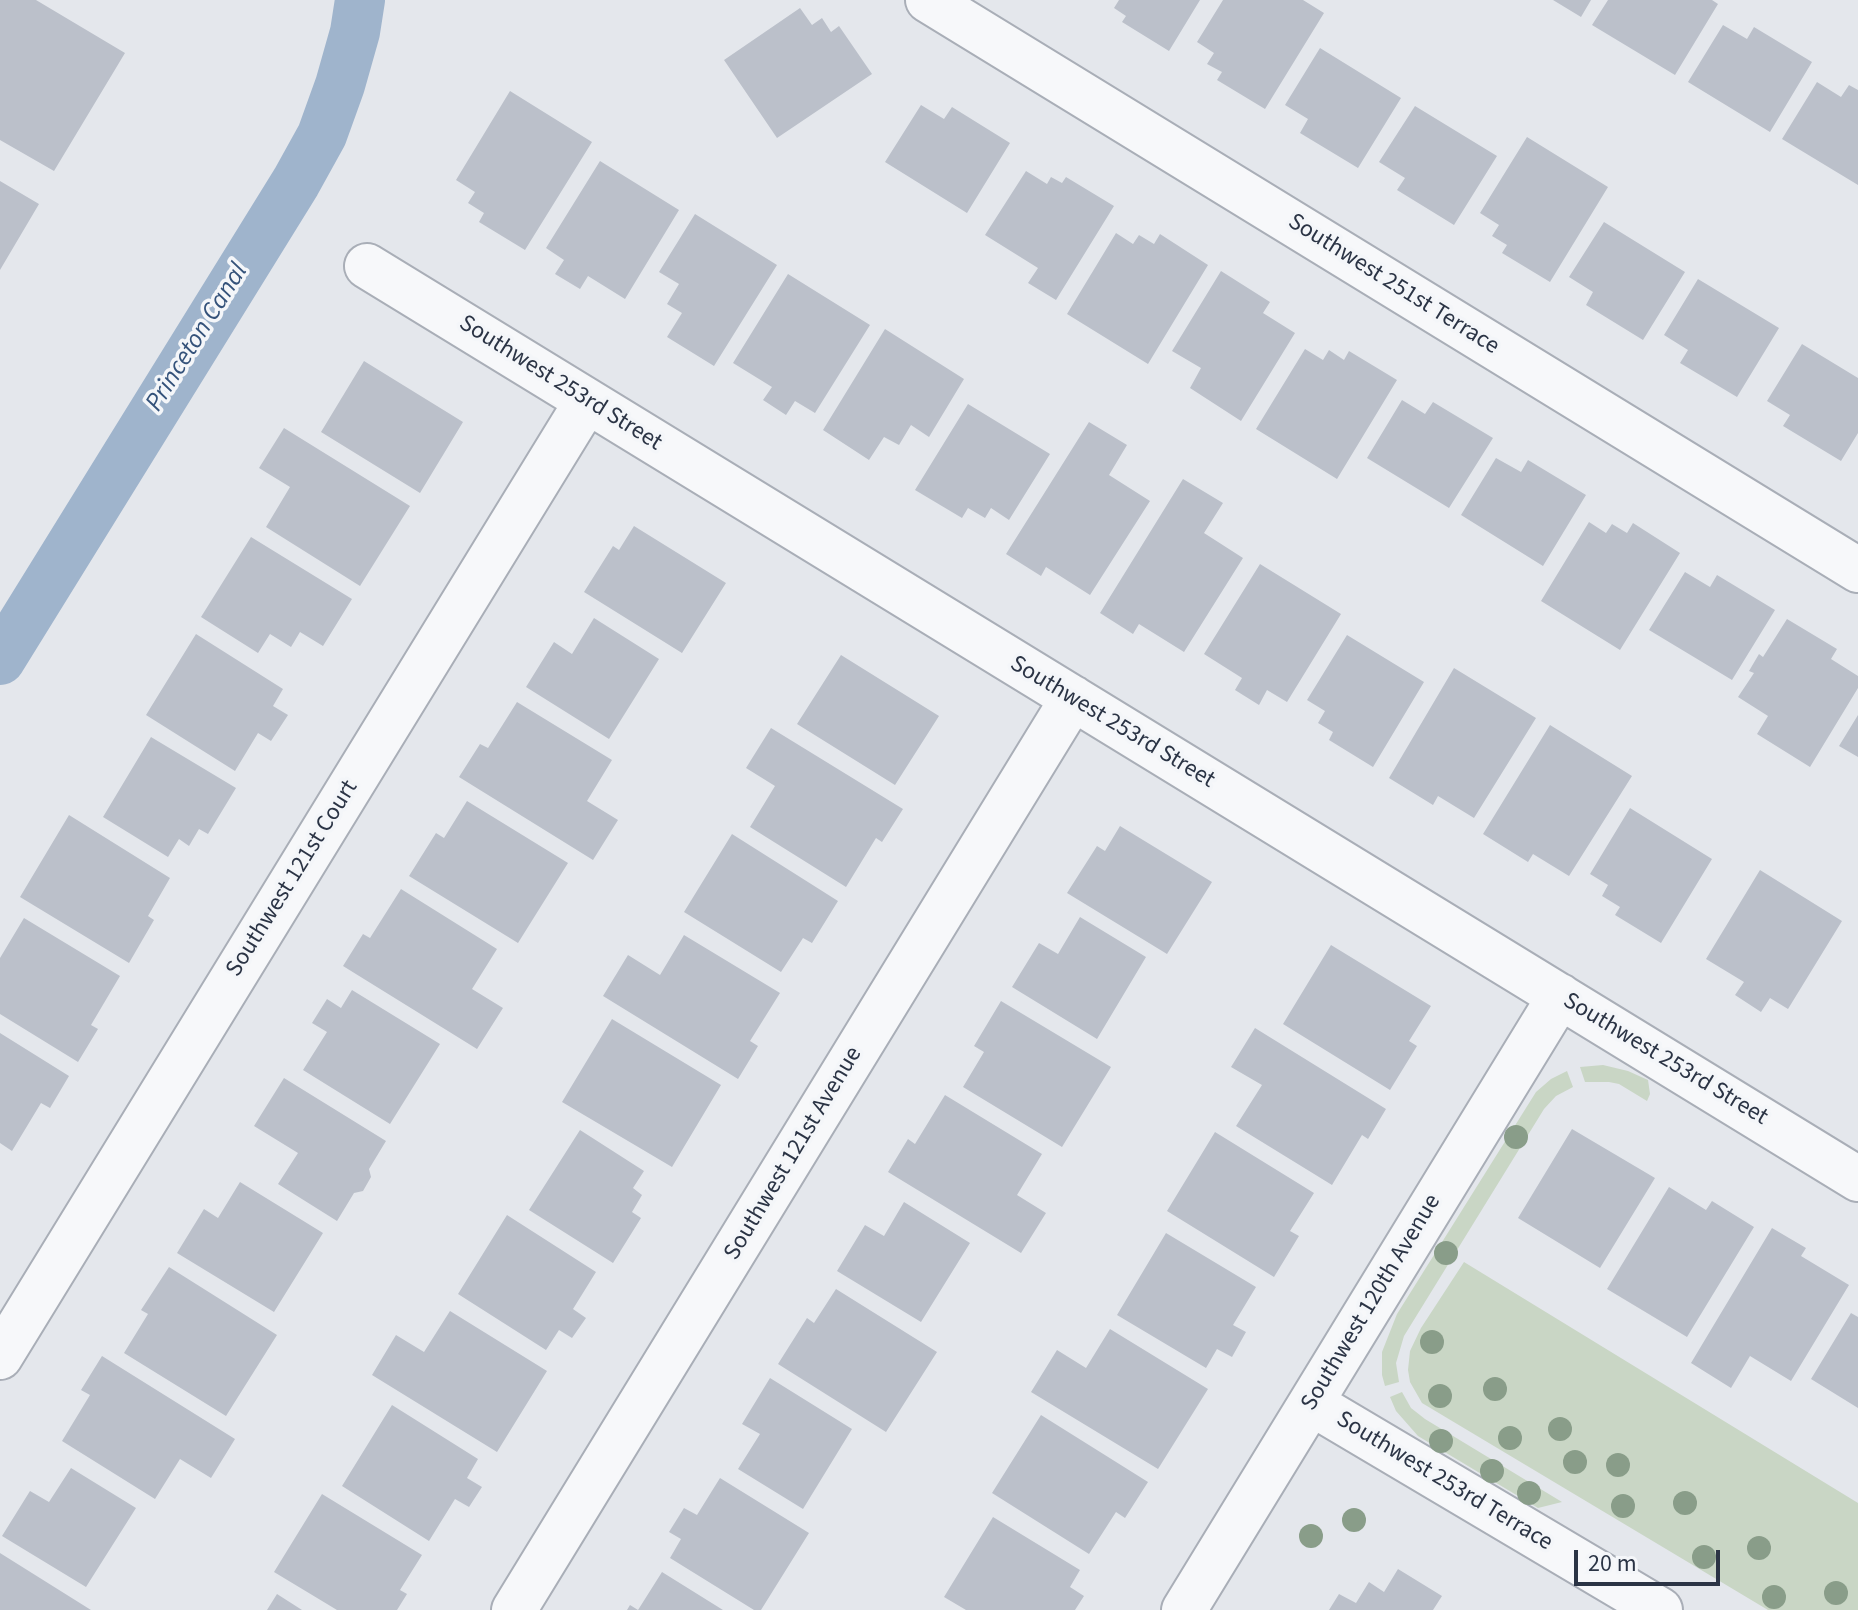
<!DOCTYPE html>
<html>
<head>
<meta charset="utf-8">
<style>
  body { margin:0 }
  #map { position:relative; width:1858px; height:1610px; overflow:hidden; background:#e4e7ec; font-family:"Source Sans 3",sans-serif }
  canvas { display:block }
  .scale { position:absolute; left:1574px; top:1550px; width:146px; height:36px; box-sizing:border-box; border:4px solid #2b3445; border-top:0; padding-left:10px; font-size:24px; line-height:28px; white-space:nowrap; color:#2b3445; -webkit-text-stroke:6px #f4f6f9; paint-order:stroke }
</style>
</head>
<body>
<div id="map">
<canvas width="1858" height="1610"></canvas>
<div class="scale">20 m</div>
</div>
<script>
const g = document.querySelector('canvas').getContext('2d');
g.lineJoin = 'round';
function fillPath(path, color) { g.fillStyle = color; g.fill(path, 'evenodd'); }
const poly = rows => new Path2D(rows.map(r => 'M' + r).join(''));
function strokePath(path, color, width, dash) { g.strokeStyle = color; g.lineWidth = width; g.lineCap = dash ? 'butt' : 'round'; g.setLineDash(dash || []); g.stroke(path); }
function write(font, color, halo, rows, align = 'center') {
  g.font = font + ' "Source Sans 3",sans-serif'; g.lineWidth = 7; g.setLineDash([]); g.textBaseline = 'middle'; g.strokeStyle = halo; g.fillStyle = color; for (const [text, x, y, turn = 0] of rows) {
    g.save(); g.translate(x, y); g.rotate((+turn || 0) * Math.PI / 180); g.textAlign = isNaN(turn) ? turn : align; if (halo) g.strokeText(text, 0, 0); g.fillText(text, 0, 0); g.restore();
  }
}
const green = poly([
  [1603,1065,1628,1071,1648,1080,1650,1094,1647,1101,1619,1084,1609,1082,1585,1082,1580,1067],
  [1567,1071,1573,1087,1556,1096,1544,1109,1404,1336,1396,1363,1399,1382,1385,1386,1382,1375,1382,1352,1397,1314,1536,1092,1551,1079],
  [1464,1262,1858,1503,1858,1610,1768,1610,1422,1403,1410,1382,1408,1370,1410,1351,1421,1328],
  [1402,1392,1411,1408,1425,1419,1562,1502,1538,1508,1418,1436,1396,1411,1390,1397]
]);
const canal = poly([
  [0,660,296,182,322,135,340,85,355,32,360,0]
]);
const building = poly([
  [0,0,36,0,125,53,54,171,0,140],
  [1119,0,1200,0,1169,51,1122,22,1126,16,1114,8],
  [1223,0,1303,0,1324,13,1265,109,1217,80,1222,72,1207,64,1214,53,1197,42],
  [1553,0,1591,0,1581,17],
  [1608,0,1712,0,1718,4,1675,75,1592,25],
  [800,8,812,25,822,18,831,32,839,26,872,74,777,138,724,60],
  [1723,25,1747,39,1754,27,1812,62,1770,132,1688,82],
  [1320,48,1401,98,1358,168,1300,133,1308,119,1285,105],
  [1817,82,1841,97,1849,85,1858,90,1858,185,1782,139],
  [510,91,592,142,525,250,479,222,484,213,468,203,475,192,456,180],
  [921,105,944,119,952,107,1010,143,967,213,885,162],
  [1415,106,1497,156,1454,225,1397,190,1405,178,1379,162],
  [1527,137,1608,187,1550,282,1502,253,1507,245,1492,236,1499,225,1480,213],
  [600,161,679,210,625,299,588,276,580,289,555,274,564,260,546,248],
  [1026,171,1047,184,1051,177,1062,183,1066,177,1114,206,1056,300,1028,283,1038,268,985,235],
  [0,181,39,204,0,270],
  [695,214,777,265,714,366,667,337,682,313,667,304,679,284,659,272],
  [1604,222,1685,272,1643,340,1586,305,1593,292,1569,277],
  [1116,233,1133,244,1139,235,1154,244,1160,234,1208,265,1148,364,1067,314],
  [1221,271,1270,302,1263,313,1295,333,1241,421,1190,388,1201,368,1172,351],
  [788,274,870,325,815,413,795,401,786,415,763,400,772,387,733,363],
  [1698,279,1779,328,1737,397,1680,363,1688,350,1664,335],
  [885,329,964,379,929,437,911,425,899,445,884,437,869,460,823,430],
  [1802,344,1858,378,1858,433,1841,461,1783,426,1790,415,1767,401],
  [1305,349,1323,360,1329,350,1344,360,1349,351,1397,380,1337,479,1256,429],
  [364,361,463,422,420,493,321,432],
  [1402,400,1425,414,1433,402,1493,438,1449,508,1367,458],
  [968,404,1050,454,1009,520,991,508,985,518,968,508,962,518,915,490],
  [1089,422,1127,445,1109,475,1150,501,1090,595,1046,567,1041,576,1006,554],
  [284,428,410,506,360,586,266,527,290,487,259,468],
  [1496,458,1521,472,1528,460,1586,495,1543,566,1461,515],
  [1183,479,1223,503,1204,533,1243,558,1184,652,1139,624,1133,634,1100,613],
  [1589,522,1606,533,1612,524,1627,533,1633,523,1680,553,1620,650,1541,601],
  [634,526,726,583,682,653,584,592,613,546,619,550],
  [251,537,352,599,323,646,300,632,291,647,270,634,258,653,201,617],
  [1260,564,1341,614,1287,702,1267,690,1259,705,1235,690,1242,678,1204,654],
  [1685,572,1710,587,1717,575,1775,610,1732,680,1649,630],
  [594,618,659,659,609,739,526,687,554,642,572,654],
  [1787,619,1837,649,1831,659,1858,676,1858,688,1810,767,1757,734,1768,716,1738,697,1754,673,1749,671,1759,654,1763,657],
  [196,634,283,689,273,706,288,715,271,741,258,733,235,771,146,715],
  [1347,635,1424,682,1373,767,1329,740,1333,732,1318,723,1325,711,1307,700],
  [841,655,939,716,895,785,797,724],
  [1454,668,1536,718,1474,818,1438,796,1433,805,1389,778],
  [517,702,612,760,587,801,618,820,593,860,459,777,480,744,488,748],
  [1858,715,1858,757,1839,746],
  [1550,725,1632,776,1569,876,1533,854,1528,862,1483,834],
  [771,728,903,809,882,842,876,838,846,887,750,827,775,786,746,768],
  [151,737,236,788,208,834,199,829,189,846,179,839,168,857,103,817],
  [467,801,568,863,518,943,409,876,436,833,444,838],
  [1630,808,1712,859,1661,943,1615,915,1620,907,1602,896,1608,885,1590,874],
  [69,815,170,878,148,916,154,920,129,963,20,897],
  [1120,826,1212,882,1167,954,1067,893,1097,846,1105,851],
  [732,834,838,901,812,943,803,938,781,972,684,912],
  [1760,870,1842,921,1788,1009,1770,998,1761,1012,1735,995,1744,982,1706,959],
  [401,889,497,949,472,989,503,1008,477,1049,343,966,363,934,370,938],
  [1080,917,1146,957,1097,1039,1012,987,1039,943,1058,954],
  [24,918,120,976,91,1025,98,1029,78,1062,0,1014,0,958],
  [684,935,780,993,750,1041,758,1046,738,1079,603,996,628,955,660,975],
  [1331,945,1431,1006,1409,1041,1417,1046,1390,1090,1283,1024],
  [352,990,440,1044,390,1124,303,1070,327,1032,312,1023,327,999,341,1008],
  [1001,1001,1111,1067,1062,1147,963,1087,984,1052,974,1046],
  [612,1019,721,1085,672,1167,562,1102],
  [1255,1028,1386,1109,1368,1139,1362,1135,1332,1185,1236,1126,1262,1085,1231,1067],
  [0,1033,69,1076,50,1108,41,1103,12,1151,0,1143],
  [284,1078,386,1141,369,1169,371,1177,363,1191,354,1193,337,1221,278,1184,298,1153,254,1126],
  [945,1095,1042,1154,1017,1195,1046,1213,1021,1253,888,1172,908,1139,915,1144],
  [1572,1129,1655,1178,1600,1268,1518,1218],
  [580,1130,644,1171,633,1188,642,1195,632,1212,641,1218,613,1263,529,1210],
  [1215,1132,1314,1193,1290,1231,1299,1236,1274,1277,1167,1211],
  [240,1182,323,1233,274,1312,177,1253,204,1209,218,1218],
  [1669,1187,1706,1210,1712,1201,1754,1227,1687,1337,1607,1289],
  [904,1202,970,1243,921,1322,837,1271,865,1225,884,1236],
  [507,1215,596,1272,573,1309,586,1318,572,1338,559,1330,546,1350,458,1294],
  [1772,1228,1806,1248,1801,1256,1849,1285,1791,1381,1750,1356,1731,1388,1691,1363],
  [1166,1233,1256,1287,1233,1325,1246,1332,1232,1357,1217,1349,1206,1368,1117,1315],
  [169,1267,277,1335,226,1416,124,1353,148,1314,141,1310],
  [836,1289,937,1352,886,1432,778,1364,807,1318,814,1323],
  [450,1311,547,1371,497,1452,372,1375,396,1335,424,1352],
  [1851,1313,1858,1317,1858,1408,1811,1379],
  [1110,1329,1208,1389,1158,1469,1031,1392,1057,1350,1086,1368],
  [102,1356,235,1439,211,1478,180,1459,155,1499,62,1441,90,1395,81,1390],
  [770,1378,852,1429,803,1509,738,1469,760,1434,742,1424],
  [392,1405,478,1459,467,1478,482,1487,469,1507,455,1499,429,1541,342,1486],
  [1041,1415,1148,1482,1125,1518,1116,1512,1089,1554,992,1493],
  [71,1468,136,1508,86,1587,2,1536,30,1491,49,1502],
  [720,1478,809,1533,761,1610,754,1610,670,1558,681,1539,669,1532,684,1508,697,1515],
  [322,1494,422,1555,400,1590,407,1594,397,1610,337,1610,274,1572],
  [993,1517,1080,1570,1070,1587,1084,1596,1075,1610,966,1610,944,1597],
  [0,1553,91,1610,0,1610],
  [1398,1569,1442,1596,1433,1610,1329,1610,1339,1594,1356,1603,1369,1582,1384,1592],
  [662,1572,723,1610,627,1610,630,1605,638,1610],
  [277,1594,302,1610,267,1610]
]);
const minor = poly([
  [928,0,1858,570],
  [367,266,1858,1179],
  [0,1357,587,401],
  [1311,1403,1660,1610],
  [514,1610,1073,698],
  [1184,1610,1560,996]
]);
const trees = [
  [1516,1137],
  [1446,1253],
  [1432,1342],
  [1495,1389],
  [1440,1396],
  [1560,1429],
  [1510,1438],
  [1441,1441],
  [1575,1462],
  [1618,1465],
  [1492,1471],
  [1529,1493],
  [1685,1503],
  [1623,1506],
  [1354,1520],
  [1311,1536],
  [1759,1548],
  [1704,1557],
  [1836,1593],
  [1774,1597]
];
const streetNames = [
  ["Southwest 251st Terrace",1393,285,32],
  ["Southwest 253rd Street",560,384,32],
  ["Southwest 253rd Street",1112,723,31],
  ["Southwest 121st Court",293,879,-58],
  ["Southwest 253rd Street",1665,1060,31],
  ["Southwest 121st Avenue",794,1154,-59],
  ["Southwest 120th Avenue",1372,1303,-59],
  ["Southwest 253rd Terrace",1444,1482,31]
];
const waterNames = [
  ["Princeton Canal",198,338,-58]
];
fillPath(green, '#c9d6c5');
strokePath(canal, '#9fb4cc', 50);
fillPath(building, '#bbc0ca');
strokePath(minor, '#a9aeb7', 48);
strokePath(minor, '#f7f8fa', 44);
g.fillStyle = '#899d89';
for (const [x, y] of trees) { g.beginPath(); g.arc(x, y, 12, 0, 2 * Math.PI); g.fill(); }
write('24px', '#2b3445', '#f4f6f9', streetNames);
write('italic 26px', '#34527a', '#f4f6f9', waterNames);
</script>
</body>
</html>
